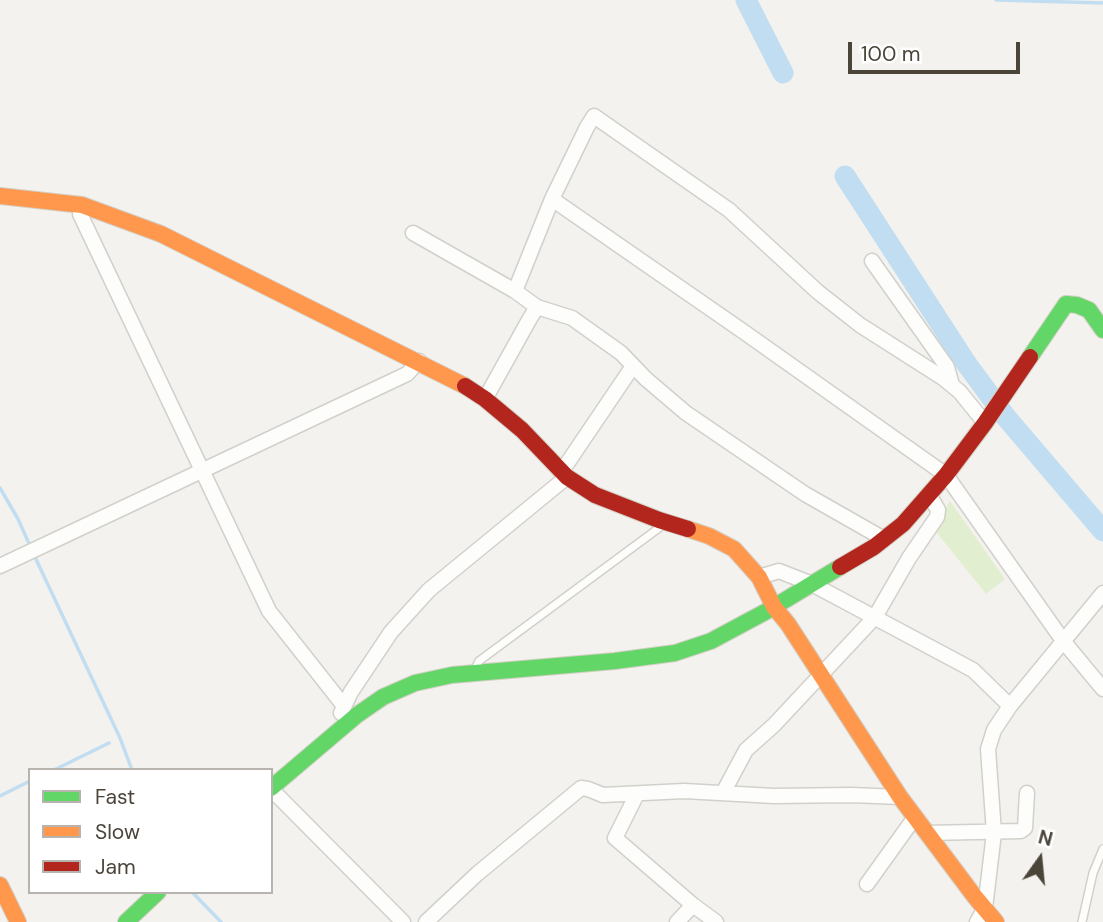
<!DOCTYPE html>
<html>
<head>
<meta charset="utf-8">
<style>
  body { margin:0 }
  #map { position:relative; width:1103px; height:922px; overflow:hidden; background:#f4f2ee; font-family:"DM Sans",sans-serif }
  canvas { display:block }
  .legend { position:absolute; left:28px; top:768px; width:245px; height:126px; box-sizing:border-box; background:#fff; border:2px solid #b7b4b0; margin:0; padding:9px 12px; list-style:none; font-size:21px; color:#4b4439 }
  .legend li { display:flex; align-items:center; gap:14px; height:35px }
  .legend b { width:35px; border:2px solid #b7b4b0 }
  .north { position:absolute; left:1005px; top:824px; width:70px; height:70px; -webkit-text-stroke:5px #fff; paint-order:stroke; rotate:15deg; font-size:19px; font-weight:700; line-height:28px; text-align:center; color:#4b4439 }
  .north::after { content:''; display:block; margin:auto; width:24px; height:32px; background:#4b4439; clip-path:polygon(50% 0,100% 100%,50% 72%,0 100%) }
  .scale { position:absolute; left:848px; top:42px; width:172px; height:32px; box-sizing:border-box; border:4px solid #4b4439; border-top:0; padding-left:9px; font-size:21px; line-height:24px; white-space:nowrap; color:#4b4439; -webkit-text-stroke:5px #fff; paint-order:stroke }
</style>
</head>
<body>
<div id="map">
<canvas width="1103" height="922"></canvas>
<ul class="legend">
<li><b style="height:9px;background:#63d668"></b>Fast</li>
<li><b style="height:9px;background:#ff974d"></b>Slow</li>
<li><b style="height:9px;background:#b3261e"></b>Jam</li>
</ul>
<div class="north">N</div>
<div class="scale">100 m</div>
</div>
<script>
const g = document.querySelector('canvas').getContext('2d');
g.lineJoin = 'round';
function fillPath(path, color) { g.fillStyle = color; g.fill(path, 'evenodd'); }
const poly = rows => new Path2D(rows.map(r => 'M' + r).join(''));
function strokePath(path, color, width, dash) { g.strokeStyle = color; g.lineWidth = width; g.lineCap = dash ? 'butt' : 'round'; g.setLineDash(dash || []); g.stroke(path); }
const green = poly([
  [950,501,1005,579,986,594,933,528]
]);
const stream = poly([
  [996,0,1103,3],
  [0,488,18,519,31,548],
  [34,555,120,738,132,770],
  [54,770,109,743],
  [0,796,30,781],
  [192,892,221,922]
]);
const river = poly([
  [746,0,783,73],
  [845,176,966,363,1005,416,1103,531]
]);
const lane = poly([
  [474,671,479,661,663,525],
  [1082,922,1093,873,1103,849]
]);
const street = poly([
  [552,199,744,332,946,475,1064,642,1103,689],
  [82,205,80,214,269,611,344,706],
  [413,233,515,291,537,307,529,320,485,399],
  [872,261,947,367,952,385],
  [515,291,552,199,587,127,594,116,729,210,818,292,860,325,943,378,960,392,985,423],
  [537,307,572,318,621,353,646,379,686,413,805,494,884,539],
  [562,471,633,366],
  [0,566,407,374,419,361],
  [759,577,779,571,812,584,973,670,1010,706],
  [341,713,351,692,391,632,429,590,567,477],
  [271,789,403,922],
  [723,793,746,750,774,725,875,617,909,558,937,517,938,510,929,494],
  [637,794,615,838,693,905,716,922],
  [927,833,1021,831,1025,828,1027,793],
  [867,884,915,817],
  [426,922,477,874,581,788,588,789,603,795,684,791,774,796,851,795,900,797],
  [677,922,693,905],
  [977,922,985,908,994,833,988,749,994,730,1010,706,1103,593]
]);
const fast = poly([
  [1030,357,1066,304,1077,305,1089,310,1103,330],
  [271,788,357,715,383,697,415,683,452,675,615,661,675,653,711,641,767,611,840,567],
  [126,922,158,892]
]);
const slow = poly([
  [0,196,82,205,161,234,465,386],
  [688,529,709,536,734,549,759,577,774,607,788,624,900,797,975,897,996,922],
  [0,885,18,922]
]);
const jam = poly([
  [465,386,485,399,522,430,567,477,595,495,659,520,688,529],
  [840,567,874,547,903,524,946,475,985,423,1030,357]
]);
fillPath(green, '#e1eecf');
strokePath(stream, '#c0ddf1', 3.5);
strokePath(river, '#c0ddf1', 21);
strokePath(lane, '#d2d0cb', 10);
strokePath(street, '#d2d0cb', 17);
strokePath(fast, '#d3cfc5', 18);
strokePath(slow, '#d3cfc5', 18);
strokePath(jam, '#d3cfc5', 18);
strokePath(lane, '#fdfdfc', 7);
strokePath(street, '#fdfdfc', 14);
strokePath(fast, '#63d668', 16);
strokePath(slow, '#ff974d', 16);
strokePath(jam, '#b3261e', 16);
</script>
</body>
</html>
